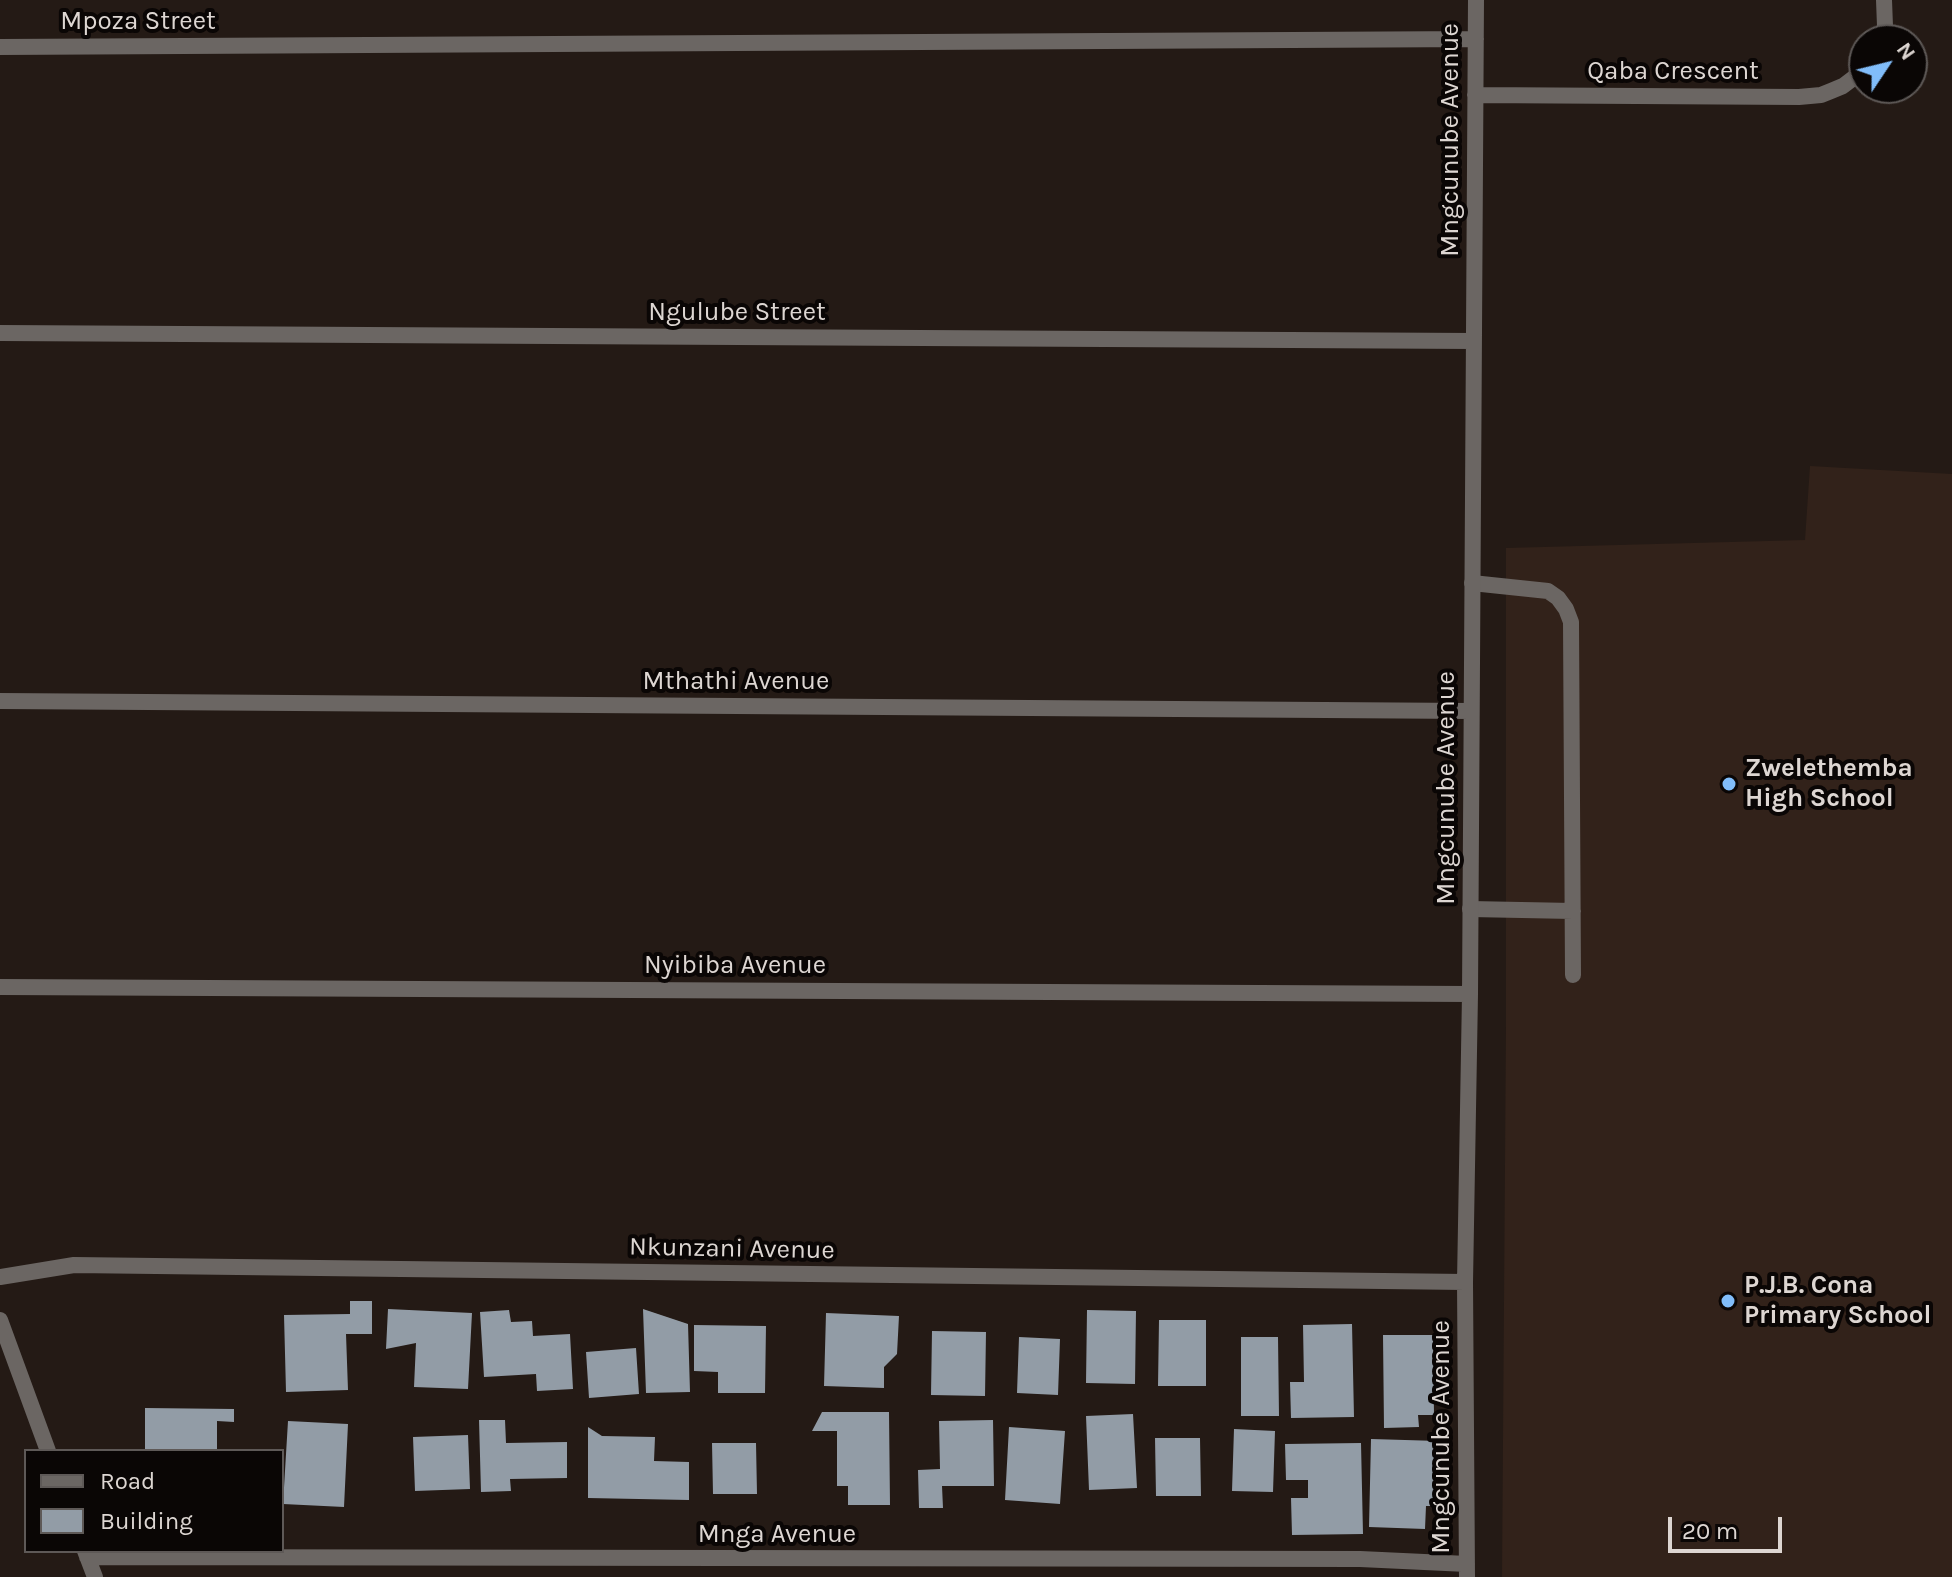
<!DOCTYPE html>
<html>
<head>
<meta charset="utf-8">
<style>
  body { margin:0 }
  #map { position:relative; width:1952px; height:1577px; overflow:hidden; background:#241a15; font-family:Karla,sans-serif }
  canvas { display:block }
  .legend { position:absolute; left:24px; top:1449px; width:260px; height:104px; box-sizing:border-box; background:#0a0605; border:2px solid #5e5957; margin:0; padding:10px 14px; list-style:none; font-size:24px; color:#ddd6d2 }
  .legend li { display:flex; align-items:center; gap:16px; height:40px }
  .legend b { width:40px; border:2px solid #5e5957 }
  .north { position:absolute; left:1848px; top:24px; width:80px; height:80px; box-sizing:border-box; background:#0a0605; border:2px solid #5e5957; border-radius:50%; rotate:55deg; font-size:22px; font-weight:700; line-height:32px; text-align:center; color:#ddd6d2 }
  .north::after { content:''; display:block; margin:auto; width:28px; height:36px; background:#81bdfa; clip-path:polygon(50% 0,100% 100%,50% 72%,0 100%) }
  .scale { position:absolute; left:1668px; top:1517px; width:114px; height:36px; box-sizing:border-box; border:4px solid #ddd6d2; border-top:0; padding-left:10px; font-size:24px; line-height:28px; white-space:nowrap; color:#ddd6d2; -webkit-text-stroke:6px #0a0605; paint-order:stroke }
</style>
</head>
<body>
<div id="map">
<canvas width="1952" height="1577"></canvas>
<ul class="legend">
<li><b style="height:10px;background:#6b6663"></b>Road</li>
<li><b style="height:22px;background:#929ca6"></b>Building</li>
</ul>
<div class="north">N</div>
<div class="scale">20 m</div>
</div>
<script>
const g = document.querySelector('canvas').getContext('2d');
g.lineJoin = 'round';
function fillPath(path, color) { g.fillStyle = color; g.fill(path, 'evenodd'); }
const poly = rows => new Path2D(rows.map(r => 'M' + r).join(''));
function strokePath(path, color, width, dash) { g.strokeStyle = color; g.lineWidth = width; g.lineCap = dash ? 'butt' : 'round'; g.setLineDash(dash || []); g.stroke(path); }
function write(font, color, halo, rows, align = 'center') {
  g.font = font + ' Karla,sans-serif'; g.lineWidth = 8; g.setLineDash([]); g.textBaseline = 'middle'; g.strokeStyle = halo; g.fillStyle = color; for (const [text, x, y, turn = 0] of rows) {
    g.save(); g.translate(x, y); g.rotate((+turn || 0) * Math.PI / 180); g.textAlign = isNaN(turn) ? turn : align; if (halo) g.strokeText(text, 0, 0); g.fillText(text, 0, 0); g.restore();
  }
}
const built = poly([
  [1810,466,1952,474,1952,1577,1502,1577,1506,1026,1506,548,1805,540]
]);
const building = poly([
  [350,1301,372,1301,372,1334,346,1334,348,1390,286,1392,284,1315,350,1314],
  [388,1309,472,1313,468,1389,414,1387,416,1343,386,1349],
  [643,1309,688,1324,690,1392,646,1393],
  [509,1310,511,1322,532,1321,533,1336,570,1334,573,1389,537,1391,536,1374,484,1377,480,1312],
  [1087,1310,1136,1311,1135,1384,1086,1383],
  [826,1313,899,1316,897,1354,884,1367,884,1388,824,1386],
  [1159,1320,1206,1320,1206,1386,1158,1386],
  [1352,1324,1354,1417,1291,1418,1290,1382,1304,1382,1303,1325],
  [694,1325,766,1326,765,1393,718,1393,718,1372,694,1371],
  [932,1331,986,1332,985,1396,931,1395],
  [1383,1335,1433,1335,1434,1415,1418,1415,1419,1427,1384,1428],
  [1019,1337,1060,1339,1058,1395,1017,1393],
  [1241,1337,1278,1337,1279,1416,1241,1416],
  [636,1348,639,1394,589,1398,586,1352],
  [145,1408,234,1409,234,1422,217,1421,217,1451,145,1451],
  [822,1412,889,1412,890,1505,848,1505,848,1486,837,1486,837,1431,812,1431],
  [1133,1414,1137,1488,1089,1490,1086,1416],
  [479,1420,505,1420,506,1443,567,1442,567,1478,510,1479,511,1491,481,1492],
  [993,1420,994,1486,942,1486,943,1508,919,1508,918,1470,940,1469,939,1421],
  [288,1421,348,1424,344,1507,283,1504],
  [588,1427,602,1436,655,1437,654,1461,689,1462,689,1500,588,1498],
  [1009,1427,1065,1431,1060,1504,1005,1500],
  [1234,1429,1275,1431,1273,1492,1232,1491],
  [468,1435,470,1489,415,1491,413,1437],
  [1155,1438,1200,1438,1201,1496,1156,1496],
  [1371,1439,1439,1441,1437,1506,1426,1506,1425,1529,1369,1527],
  [712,1443,756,1443,757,1494,713,1494],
  [1361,1443,1363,1534,1292,1535,1291,1498,1308,1498,1308,1480,1286,1480,1285,1444]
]);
const service = poly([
  [1472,583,1548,591,1558,598,1566,609,1571,622,1573,975],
  [1470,909,1573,911]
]);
const minor = poly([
  [1882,40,1885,26,1884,0],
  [0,47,1476,39],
  [1475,95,1799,97,1821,95,1831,91,1843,86,1864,70],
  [0,333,1474,341],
  [0,701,1471,711],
  [0,987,1470,994],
  [0,1277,74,1265,1465,1282],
  [0,1320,48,1451],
  [85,1551,95,1577],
  [87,1557,1360,1559,1467,1564],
  [1467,1577,1465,1282,1470,994,1476,0]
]);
const markers = [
  [1729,784,8,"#81bdfa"],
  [1728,1301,8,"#81bdfa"]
];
const streetNames = [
  ["Mpoza Street",138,22],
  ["Qaba Crescent",1673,72],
  ["Mngcunube Avenue",1451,140,-90],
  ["Ngulube Street",737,313],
  ["Mthathi Avenue",736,682],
  ["Mngcunube Avenue",1447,788,-90],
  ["Nyibiba Avenue",735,966],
  ["Nkunzani Avenue",732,1249,1],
  ["Mngcunube Avenue",1442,1437,-90],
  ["Mnga Avenue",777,1535]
];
const poiNames = [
  ["Zwelethemba",1745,769],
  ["High School",1745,799],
  ["P.J.B. Cona",1744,1286],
  ["Primary School",1744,1316]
];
fillPath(built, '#32221a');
fillPath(building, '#929ca6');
strokePath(service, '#6b6663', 16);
strokePath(minor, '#6b6663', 16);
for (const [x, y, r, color] of markers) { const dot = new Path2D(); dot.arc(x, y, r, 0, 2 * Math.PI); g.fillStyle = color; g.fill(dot); strokePath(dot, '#0a0605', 3); }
write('26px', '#ddd6d2', '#0a0605', streetNames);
write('bold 26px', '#ddd6d2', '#0a0605', poiNames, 'left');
</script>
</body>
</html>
